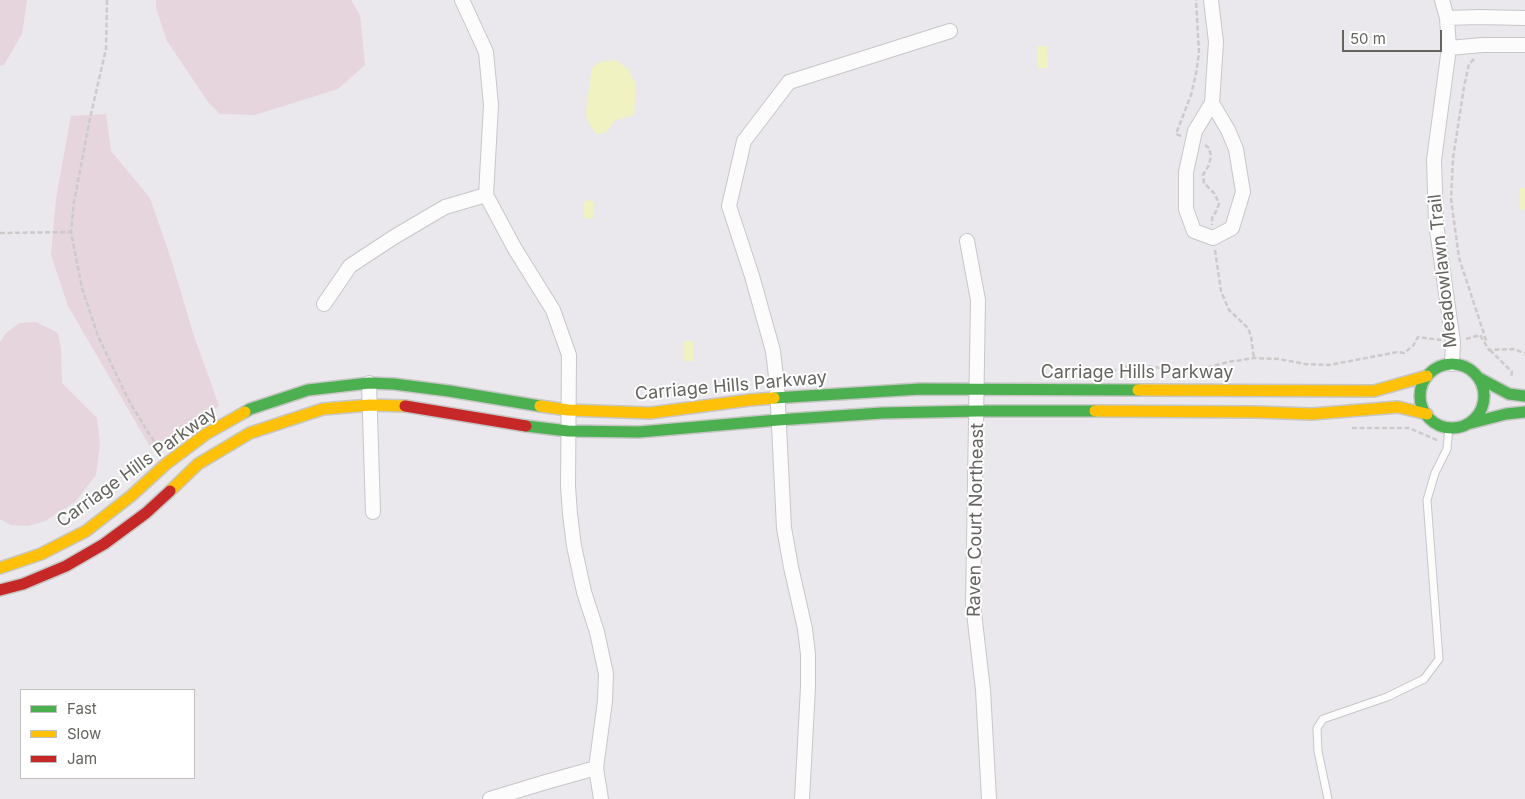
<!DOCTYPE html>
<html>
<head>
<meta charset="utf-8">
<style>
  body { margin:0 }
  #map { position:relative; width:1525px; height:799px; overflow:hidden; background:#eae8ec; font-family:Inter,sans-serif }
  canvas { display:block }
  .legend { position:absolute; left:20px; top:689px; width:175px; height:90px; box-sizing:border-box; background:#fff; border:1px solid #c1c1bf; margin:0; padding:6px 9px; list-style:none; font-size:15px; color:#63655e }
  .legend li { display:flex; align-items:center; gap:10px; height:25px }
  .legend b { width:25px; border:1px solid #c1c1bf }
  .scale { position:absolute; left:1342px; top:30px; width:100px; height:22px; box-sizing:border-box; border:2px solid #63655e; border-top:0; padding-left:6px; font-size:15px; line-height:18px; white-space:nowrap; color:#63655e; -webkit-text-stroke:4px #fff; paint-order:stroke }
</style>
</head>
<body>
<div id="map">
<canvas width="1525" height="799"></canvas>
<ul class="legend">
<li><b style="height:6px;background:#4caf50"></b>Fast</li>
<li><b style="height:6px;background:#ffc107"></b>Slow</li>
<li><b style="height:6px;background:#c62828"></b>Jam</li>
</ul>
<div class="scale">50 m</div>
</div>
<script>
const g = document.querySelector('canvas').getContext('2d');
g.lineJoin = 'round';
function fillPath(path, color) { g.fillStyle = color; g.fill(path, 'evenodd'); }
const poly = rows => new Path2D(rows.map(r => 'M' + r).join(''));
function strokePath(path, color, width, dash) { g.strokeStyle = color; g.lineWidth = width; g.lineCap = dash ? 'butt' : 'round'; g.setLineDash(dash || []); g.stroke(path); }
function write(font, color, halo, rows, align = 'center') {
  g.font = font + ' Inter,sans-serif'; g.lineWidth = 4; g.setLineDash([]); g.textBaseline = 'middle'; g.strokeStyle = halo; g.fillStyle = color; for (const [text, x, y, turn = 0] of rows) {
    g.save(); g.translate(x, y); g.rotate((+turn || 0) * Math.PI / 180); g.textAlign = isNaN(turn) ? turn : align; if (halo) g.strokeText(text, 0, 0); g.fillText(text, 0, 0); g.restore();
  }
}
const green = poly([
  [0,0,27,0,22,34,4,65,0,66],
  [156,0,351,0,360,15,365,65,338,89,255,115,220,114,208,102,167,41,156,8],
  [106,114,111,151,150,198,171,259,193,333,219,406,153,452,68,306,51,255,56,198,71,116],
  [36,322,58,333,61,349,62,383,97,418,100,443,96,475,75,502,45,521,28,526,11,525,0,519,0,342,6,333,19,323]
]);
const water = poly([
  [1037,46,1047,46,1048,68,1038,68],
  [615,60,628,69,636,84,634,115,616,120,605,133,596,134,587,120,586,111,592,68,599,62],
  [1519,188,1525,188,1525,209,1520,210],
  [588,200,593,202,594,217,589,219,584,218,583,203],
  [683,341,693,341,694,361,684,361]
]);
const path = poly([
  [107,0,106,49,90,118,74,202,71,232,82,288,98,336,128,399,146,429,160,450],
  [1474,59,1469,64,1464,87,1453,158,1451,199,1459,258,1487,343],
  [1181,136,1176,134,1191,95,1196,74,1199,53,1196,0],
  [1205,145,1209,148,1211,156,1209,165,1203,175,1204,183,1214,193,1219,203,1217,210,1212,218,1212,225],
  [0,233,71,232],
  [1215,250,1221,291,1229,310,1248,328,1251,336,1254,358],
  [1466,339,1480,335,1489,350,1513,349,1525,353],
  [1490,350,1512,372,1511,378],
  [1104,373,1125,367,1147,366,1173,370,1198,370,1228,362,1254,358,1279,359,1305,364,1329,365,1398,352,1404,353,1413,346,1418,337,1441,340],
  [1352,428,1409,428,1439,441]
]);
const lane = poly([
  [1328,799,1318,751,1317,728,1323,719,1387,697,1424,679,1439,659,1427,500,1435,473,1447,449,1449,427]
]);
const street = poly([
  [462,0,486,52,491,105,486,195,515,249,553,310,569,355,568,486,570,514,574,546,584,592,597,632,606,674,605,701,596,768,601,799],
  [1211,0,1216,42,1212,103,1195,131,1186,172,1186,209,1194,231,1213,238,1232,228,1243,192,1236,149,1228,130,1212,103],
  [1442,0,1447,18,1449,48,1434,160,1436,223,1453,342,1452,364],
  [1447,18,1479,17,1525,18],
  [1449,48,1483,45,1525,45],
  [967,241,978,300,973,604,983,690,989,799],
  [324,304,350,266,394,237,445,207,486,195],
  [369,383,373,512],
  [490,799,546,782,596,768],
  [802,799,808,687,808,654,805,629,791,567,784,528,777,385,773,351,752,276,729,206,744,141,789,82,950,31]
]);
const fast = poly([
  '1420 396a32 32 0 1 1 64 0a32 32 0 1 1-64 0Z',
  [1479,378,1509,394,1525,396],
  [774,398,920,389,1138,390],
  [245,412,250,409,308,390,369,383,394,384,449,391,540,406],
  [1467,424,1506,414,1525,412],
  [526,426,568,431,639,432,778,420,882,413,977,411,1095,411]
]);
const slow = poly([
  [1138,390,1374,391,1427,376],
  [540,406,568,410,650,413,750,400,774,398],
  [1095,411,1256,412,1312,414,1398,407,1427,414],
  [170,491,198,464,250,433,323,409,370,405,405,406],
  [0,568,41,554,86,531,131,496,166,464,206,434,245,412]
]);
const jam = poly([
  [405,406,526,426],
  [0,590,23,584,66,566,104,544,146,513,170,491]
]);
const streetNames = [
  ["Meadowlawn Trail",1443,271,-96],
  ["Carriage Hills Parkway",1137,373],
  ["Carriage Hills Parkway",731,386,-5],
  ["Carriage Hills Parkway",137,467,-36],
  ["Raven Court Northeast",976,520,-89]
];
fillPath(green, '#e6d5dd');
fillPath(water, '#f0f2c1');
strokePath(lane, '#c7c6c8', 9);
strokePath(street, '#c7c6c8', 16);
strokePath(fast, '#c6c6c5', 14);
strokePath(slow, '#c6c6c5', 14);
strokePath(jam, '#c6c6c5', 14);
strokePath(path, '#cec9ca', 2.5, [5, 2.5]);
strokePath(lane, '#fcfcfc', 7);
strokePath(street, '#fcfcfc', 14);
strokePath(fast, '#4caf50', 11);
strokePath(slow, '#ffc107', 11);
strokePath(jam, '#c62828', 11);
write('18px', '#63655e', '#fff', streetNames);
</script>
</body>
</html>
